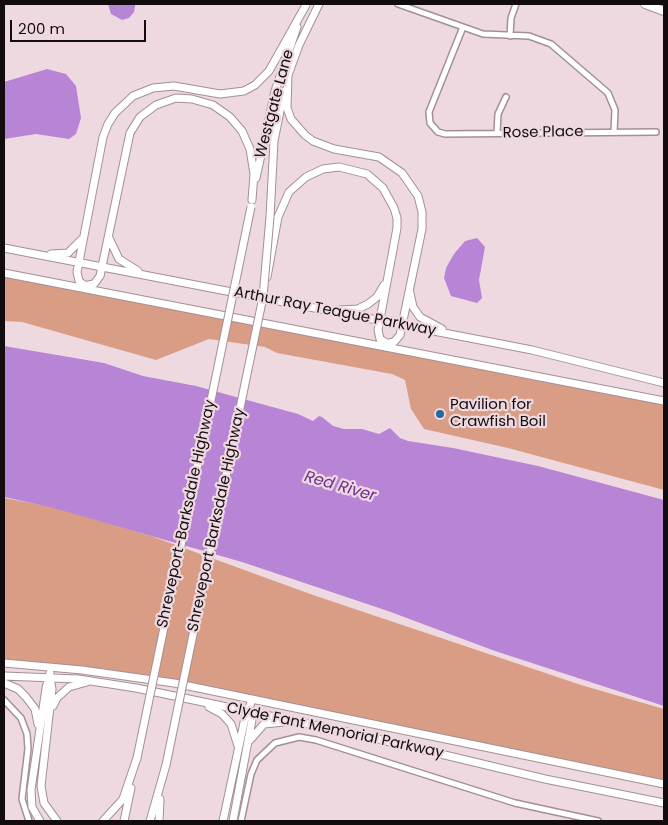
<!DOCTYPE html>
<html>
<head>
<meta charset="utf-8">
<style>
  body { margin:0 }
  #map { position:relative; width:668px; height:825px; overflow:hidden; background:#eed9e0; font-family:Poppins,sans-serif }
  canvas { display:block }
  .frame { position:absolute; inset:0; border:5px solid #120c0e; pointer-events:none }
  .scale { position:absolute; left:10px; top:20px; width:136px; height:22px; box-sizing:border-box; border:2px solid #120c0e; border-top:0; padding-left:6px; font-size:15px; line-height:18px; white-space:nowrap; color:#120c0e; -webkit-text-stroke:4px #eed9e0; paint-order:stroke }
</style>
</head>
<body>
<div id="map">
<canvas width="668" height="825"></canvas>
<div class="frame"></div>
<div class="scale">200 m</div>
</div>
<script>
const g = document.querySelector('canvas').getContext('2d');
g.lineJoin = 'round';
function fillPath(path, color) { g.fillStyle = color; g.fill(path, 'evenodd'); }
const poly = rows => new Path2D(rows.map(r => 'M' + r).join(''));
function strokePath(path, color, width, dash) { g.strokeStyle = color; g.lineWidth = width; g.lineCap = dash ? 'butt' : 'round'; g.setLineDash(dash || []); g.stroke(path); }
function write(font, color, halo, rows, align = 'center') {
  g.font = font + ' Poppins,sans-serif'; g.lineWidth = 4.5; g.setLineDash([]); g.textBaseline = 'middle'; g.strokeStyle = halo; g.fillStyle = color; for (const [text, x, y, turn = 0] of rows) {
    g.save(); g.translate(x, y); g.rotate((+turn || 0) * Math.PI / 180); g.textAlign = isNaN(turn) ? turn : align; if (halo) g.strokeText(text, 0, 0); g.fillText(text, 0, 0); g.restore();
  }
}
const green = poly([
  [4,277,664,404,664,490,508,448,424,429,411,409,405,380,392,374,277,353,265,347,209,339,156,360,22,322,4,321],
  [4,498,53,507,151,536,313,595,581,685,664,709,664,781,190,684,107,669,4,660]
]);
const water = poly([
  [108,4,135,4,135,6,134,12,129,18,122,20,111,14],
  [47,69,66,74,76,86,81,118,76,134,69,139,36,134,4,139,4,82],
  [477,238,485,247,479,280,482,298,477,303,451,296,444,278,446,268,454,254,465,241],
  [4,346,104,363,143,376,196,386,298,414,313,421,319,416,322,417,333,426,344,429,362,429,379,434,390,428,400,438,408,441,453,448,538,466,664,500,664,706,495,651,388,611,242,562,50,507,4,497]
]);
const street = poly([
  [398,4,483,34,529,36,551,44,608,93,615,110,614,132],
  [463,27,429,112,430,123,438,132,445,134,656,132],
  [510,36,511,18,516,4],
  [497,133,498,114,506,97],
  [4,700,21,718,27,734,28,749,22,799,29,821],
  [241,821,251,774,257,760,275,743,299,737,316,740,515,803,598,821]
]);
const secondary = poly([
  [288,76,287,108,291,119,305,135,313,141,334,149,379,157,402,173,418,196,422,212,422,229,400,335,394,342,385,344],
  [287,78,299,45,319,4],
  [256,178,275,91,297,27],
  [270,217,274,141,284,91],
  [109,238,119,259,138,271],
  [4,248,532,350,664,383],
  [51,254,68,253,81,240],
  [4,273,664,401],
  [267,277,278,217,289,192,306,177,323,169,339,167,367,174,383,188,394,208,397,218,397,228,378,330,380,339,389,345],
  [83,286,94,284,100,276,130,133,140,117,156,105,176,98,192,99,213,105,230,117,242,131,250,149,254,174,252,200],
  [88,288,79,281,77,272,103,137,108,124,115,113,133,96,153,88,174,86,220,94,244,91,255,85,269,71,306,5],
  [410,293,413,307,420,317,442,329],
  [340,310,358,309,368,304,377,297,384,285],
  [4,663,82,670,174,683,664,784],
  [4,676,78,679,136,688,361,735,545,779,664,803],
  [50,677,52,689,41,786,44,803,57,821],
  [4,683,18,689,26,697,35,709,38,724],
  [53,706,57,698,69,687,87,682],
  [209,707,222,714,231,724,238,746],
  [250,740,264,724,284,722],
  [40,821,32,807,31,790,46,688,50,673],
  [103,821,123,799,137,758],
  [124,821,131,788],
  [150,821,166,765],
  [159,821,160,799],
  [223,821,245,718,252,700],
  [233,821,252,720,249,712]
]);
const primary = poly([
  [645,4,664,11]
]);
const secondaryBridge = poly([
  [137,758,251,207],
  [166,765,263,297,270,217]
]);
const markers = [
  [440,414,5,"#23689d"]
];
const streetNames = [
  ["Westgate Lane",275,104,-75],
  ["Rose Place",543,133,-1],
  ["Arthur Ray Teague Parkway",335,312,11],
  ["Shreveport-Barksdale Highway",187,514,-78],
  ["Shreveport Barksdale Highway",217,520,-78],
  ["Clyde Fant Memorial Parkway",335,731,12]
];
const poiNames = [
  ["Pavilion for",450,405],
  ["Crawfish Boil",450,422]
];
const waterNames = [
  ["Red River",340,487,16]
];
fillPath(green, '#d99c85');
fillPath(water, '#b784d6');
strokePath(street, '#a39096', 8);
strokePath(secondary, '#a39096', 9);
strokePath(primary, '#a39096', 10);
strokePath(street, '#fff', 5);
strokePath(secondary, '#fff', 7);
strokePath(primary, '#fff', 8);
strokePath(secondaryBridge, '#a39096', 9, []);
strokePath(secondaryBridge, '#fff', 7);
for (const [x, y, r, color] of markers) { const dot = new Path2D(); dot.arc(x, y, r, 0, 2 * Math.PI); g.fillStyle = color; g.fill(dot); strokePath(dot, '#eed9e0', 2); }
write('15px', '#120c0e', '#eed9e0', streetNames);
write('15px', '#120c0e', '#eed9e0', poiNames, 'left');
write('italic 16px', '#6e2d8e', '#eed9e0', waterNames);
</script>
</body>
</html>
